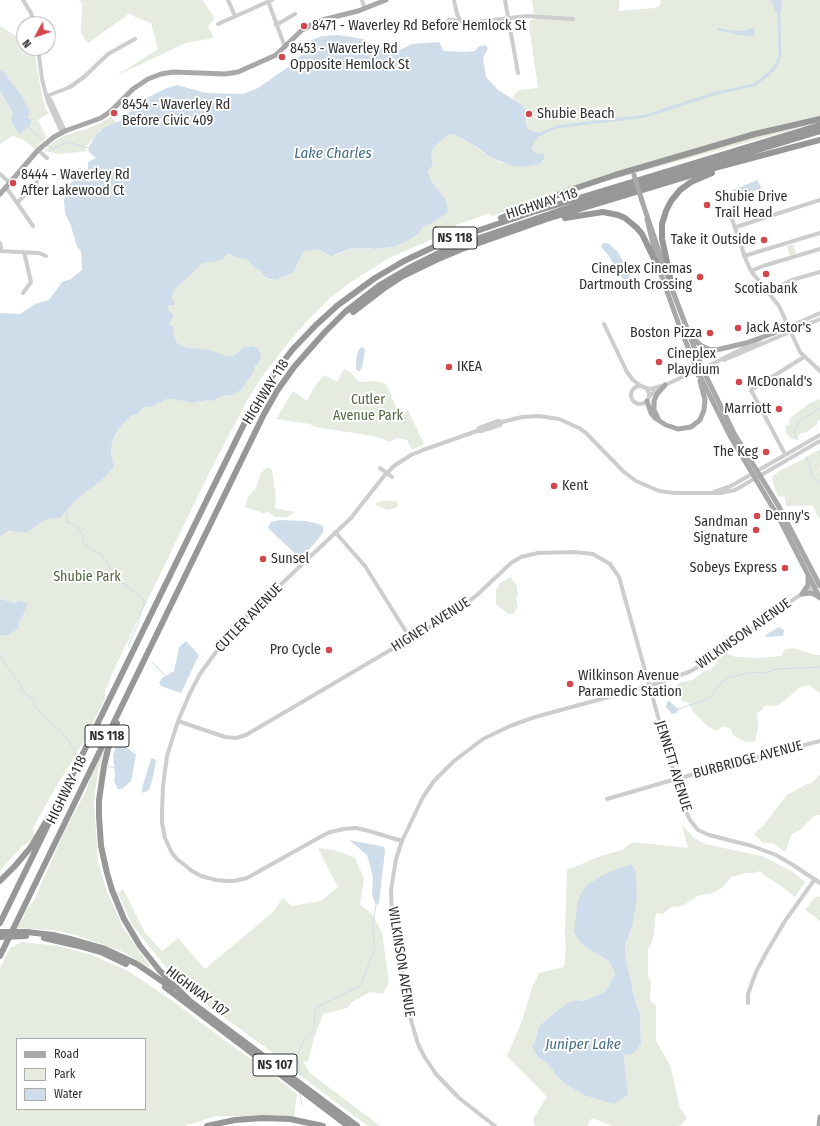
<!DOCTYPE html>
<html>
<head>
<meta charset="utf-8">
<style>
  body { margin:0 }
  #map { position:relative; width:820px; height:1126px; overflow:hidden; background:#fff; font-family:"Fira Sans Condensed",sans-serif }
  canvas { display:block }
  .legend { position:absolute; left:16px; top:1038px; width:130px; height:72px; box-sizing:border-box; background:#fff; border:1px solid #acacac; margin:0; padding:5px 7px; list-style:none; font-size:12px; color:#303030 }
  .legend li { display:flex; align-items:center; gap:8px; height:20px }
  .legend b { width:20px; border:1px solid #acacac }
  .north { position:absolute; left:16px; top:16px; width:40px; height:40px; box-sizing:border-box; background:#fff; border:1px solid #acacac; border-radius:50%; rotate:230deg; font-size:11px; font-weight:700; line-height:16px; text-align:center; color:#303030 }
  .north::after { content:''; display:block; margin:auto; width:14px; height:18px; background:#d2474c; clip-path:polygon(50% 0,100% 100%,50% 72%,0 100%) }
</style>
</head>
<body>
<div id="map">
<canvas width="820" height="1126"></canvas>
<ul class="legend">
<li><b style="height:5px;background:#a8a8a8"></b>Road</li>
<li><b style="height:11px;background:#e5ebdf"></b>Park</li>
<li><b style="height:11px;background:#cedde9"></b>Water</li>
</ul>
<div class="north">N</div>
</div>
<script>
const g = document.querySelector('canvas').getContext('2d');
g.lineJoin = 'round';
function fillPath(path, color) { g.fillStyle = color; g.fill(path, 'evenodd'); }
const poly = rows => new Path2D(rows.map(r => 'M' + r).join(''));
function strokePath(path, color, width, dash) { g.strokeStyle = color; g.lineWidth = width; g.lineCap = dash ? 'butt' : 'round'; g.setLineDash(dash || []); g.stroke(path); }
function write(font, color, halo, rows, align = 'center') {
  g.font = font + ' "Fira Sans Condensed",sans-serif'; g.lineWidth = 4; g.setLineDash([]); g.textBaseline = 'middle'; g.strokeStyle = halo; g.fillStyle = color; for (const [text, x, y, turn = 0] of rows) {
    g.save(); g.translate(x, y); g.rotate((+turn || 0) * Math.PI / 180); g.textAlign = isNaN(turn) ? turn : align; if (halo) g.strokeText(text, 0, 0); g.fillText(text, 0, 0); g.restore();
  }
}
const green = poly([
  [79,0,202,0,215,18,208,26,214,38,186,43,116,76,158,49,151,23,135,17,130,13,88,43,81,33,82,3],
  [532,0,619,0,619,11,655,8,659,6,661,1,659,0,820,0,820,122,589,186,491,216,490,213,456,225,456,227,444,234,387,259,348,284,330,298,307,321,288,343,261,378,248,399,209,473,110,678,109,684,105,690,105,699,84,741,50,797,33,828,34,836,31,841,22,846,0,871,0,636,9,635,17,630,19,624,18,623,22,618,28,604,27,603,16,603,0,599,0,537,9,531,9,530,25,533,43,521,51,518,60,518,76,500,102,480,114,467,111,453,112,443,116,436,117,431,121,426,131,416,138,414,142,408,155,406,157,403,162,403,166,399,178,399,181,401,193,403,208,400,213,400,221,396,233,395,241,390,252,373,255,366,260,363,262,358,260,350,257,347,252,346,244,347,235,355,226,356,210,350,185,347,177,343,173,331,174,328,168,324,174,316,168,309,168,307,174,304,174,301,172,296,174,291,178,285,203,263,219,261,227,254,229,254,239,258,248,260,254,267,260,269,267,279,275,280,293,273,304,251,320,250,328,255,336,255,352,248,360,249,369,248,374,249,394,247,409,240,419,234,422,227,432,223,436,220,444,197,432,182,428,172,433,164,431,157,433,148,448,135,452,134,471,143,485,154,502,163,525,167,540,164,544,160,543,155,535,153,532,148,534,143,541,133,539,132,532,131,528,130,526,118,521,104,512,98,516,92,518,92,519,90,538,88,529,26,530,20,535,19],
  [0,26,16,36,17,46,24,54,35,55,41,91,45,108,49,114,44,116,38,120,46,137,35,149,24,140,13,136,0,144,0,91,13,113,17,132,22,132,33,121,32,118,30,119,28,118,30,112,22,96,4,72,0,70],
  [111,117,117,122,100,130,94,139,86,146,85,148,87,151,61,154,44,151,55,141,63,136,95,126],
  [793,244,796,253,790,256,787,246],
  [344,369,351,373,360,382,375,381,386,384,397,410,404,413,408,410,424,444,412,450,407,440,396,438,390,442,374,436,315,427,310,424,276,419,293,391,307,401,314,388,324,375,337,382],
  [820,399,820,421,818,420,817,425,805,433,800,433,796,440,791,438,786,434,785,425,789,426,790,418,810,403],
  [820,449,820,467,819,469,820,471,820,518,818,516,812,505,786,506,785,497,778,496,772,480,773,476,781,470,793,464,802,460],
  [267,467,272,470,276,497,275,508,295,512,287,517,275,517,269,512,263,513,245,507,248,497,256,488,261,473],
  [384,501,397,501,398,505,396,508,388,510,375,505,377,502],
  [510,577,516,584,518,594,516,599,518,606,514,613,509,614,499,607,496,604,496,590,500,583],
  [793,648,815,655,820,655,820,693,809,685,799,688,784,701,778,705,772,706,766,705,757,714,758,728,755,741,746,742,734,736,731,729,723,726,717,731,709,727,694,713,688,702,683,702,677,693,677,685,681,682,693,680,704,671,710,670,718,662,710,655,713,650,723,652,736,657,759,658,781,656,785,649],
  [108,741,98,771,94,801,98,862,107,892,124,929,151,968,121,951,76,935,53,930,17,928,24,917,25,912,34,900,67,826,86,791,92,771],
  [820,774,820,815,814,816,800,830,792,834,785,852,773,843,763,843,754,834,763,826,787,795,807,784,812,783],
  [682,825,694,838,705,844,762,856,793,872,805,882,795,897,780,885,765,876,760,871,755,873,747,873,731,877,723,887,713,893,697,896,683,906,671,907,663,914,656,913,653,939,648,949,648,976,651,983,650,1000,656,1006,656,1041,670,1065,680,1108,687,1118,682,1124,678,1126,612,1126,592,1118,587,1126,535,1126,533,1119,547,1097,507,1056,522,1021,532,988,539,973,564,967,566,947,565,934,567,870,601,856,622,850,632,842,688,848],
  [631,864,636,871,632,927,625,946,626,958,634,996,640,1014,641,1044,636,1051,623,1052,584,1095,562,1082,546,1062,538,1057,534,1045,539,1026,567,1003,577,1000,584,1001,603,993,608,987,615,974,609,961,581,943,575,932,577,905],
  [318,848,335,850,355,858,364,879,360,904,372,914,382,932,389,982,383,994,370,992,352,1002,347,1008,323,1014,314,1038,308,1062,303,1061,310,1073,380,1126,368,1126,290,1068,269,1050,181,986,132,925,118,893,123,889,145,933,162,951,178,938,205,969,272,913,283,898,291,906,321,901,338,887],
  [816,896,820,897,820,921,805,910],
  [22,942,59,946,92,955,128,971,170,999,228,1043,268,1071,297,1094,294,1117,217,1116,184,1126,0,1126,0,968,10,948],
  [17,1039,145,1039,145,1109,17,1109]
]);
const water = poly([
  [771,0,782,0,781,13,779,16,776,12],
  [755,27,754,36,737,35,734,33,720,31,716,29,720,28,727,30,737,31,747,30],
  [338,35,363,39,372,46,383,49,400,50,412,44,439,42,444,51,466,52,475,51,478,47,485,45,488,48,483,58,486,77,498,90,522,105,526,112,526,122,528,129,532,131,539,132,541,134,534,143,532,148,535,153,544,154,544,159,540,164,525,167,512,166,490,157,477,147,463,139,452,134,448,135,433,148,431,157,433,164,428,172,432,182,444,197,448,208,447,213,432,223,422,227,419,234,409,240,394,247,374,249,369,248,360,249,352,248,331,256,320,250,304,251,293,273,275,280,266,278,260,270,254,267,248,260,239,258,229,254,227,254,223,259,219,261,205,263,202,264,179,285,174,291,172,297,174,301,174,304,172,306,170,305,168,307,168,309,174,316,169,324,174,328,173,331,177,343,185,347,210,350,227,356,235,355,244,347,253,346,258,348,260,351,262,358,259,363,255,366,254,371,241,390,233,395,221,396,212,401,208,400,192,403,173,399,166,399,162,403,157,403,155,406,142,408,138,414,131,416,121,426,117,431,112,443,111,453,114,467,102,480,76,500,60,518,51,518,43,521,26,533,11,531,10,530,0,537,0,313,20,314,35,304,49,300,62,282,71,279,82,270,81,251,77,247,71,226,65,213,64,201,66,188,73,181,73,172,79,168,88,171,88,162,96,158,89,152,88,148,97,134,103,128,120,121,142,100,167,88,177,85,206,93,243,94,258,88,291,65,309,47,312,40,322,36],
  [0,70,4,72,22,96,30,112,28,118,30,119,33,118,30,125,19,135,11,120,13,113,0,91],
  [757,180,760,185,761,189,738,195,733,194,731,192,733,190],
  [603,243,608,243,618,252,630,275,628,280,623,280,609,256,601,247],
  [361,347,365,349,362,368,359,372,356,370,356,360,358,351],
  [280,520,306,521,318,524,323,526,323,533,301,559,268,528,271,522],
  [0,599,16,603,18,601,28,603,22,618,18,623,19,624,18,629,9,635,0,636],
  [779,627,784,630,783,636,765,637,767,634],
  [186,641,199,655,181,693,161,686,159,683,162,678,174,671,179,647],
  [669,701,678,709,677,713,672,714,666,707,667,702],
  [122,744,136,755,131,781,122,789,118,789,114,781,115,776,113,755,116,746],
  [152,758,156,760,153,777,149,790,142,793,142,788,151,759],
  [349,840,384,847,385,851,379,903,376,905,372,895,373,877,367,855],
  [631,864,636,871,637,898,632,927,625,946,626,958,634,996,640,1014,641,1044,636,1051,630,1055,623,1053,628,1093,624,1098,614,1104,584,1095,572,1088,562,1082,546,1062,538,1057,532,1047,534,1045,539,1026,567,1003,577,1000,584,1001,603,993,608,987,615,974,609,961,586,947,581,943,574,932,577,905,580,895,587,885,603,875]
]);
const stream = poly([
  [28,127,44,142],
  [47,145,54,149,68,142,88,148],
  [403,425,405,422,405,417],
  [798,440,794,432,799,421,820,408],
  [806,456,811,470,811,474,813,477,820,482],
  [66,512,68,517,67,522,74,524,78,527,83,536,84,544,89,548,100,553,108,564,111,574,116,575,118,579,144,600,144,606,141,611,138,624,128,646,130,647],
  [0,654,4,663,19,682,22,691,34,700,34,704,40,713,45,716,48,721,62,732,71,745,76,754],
  [152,662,166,676],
  [678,709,708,699,723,681,730,677,752,672,765,673,777,669,820,667],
  [108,766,114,768],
  [301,1075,297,1056,303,1042,313,1033,316,1007,340,996,361,985,375,947,372,927,376,905],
  [300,1094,302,1105]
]);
const canal = poly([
  [541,134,556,127,646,116,713,94,754,85,770,73,775,67,780,56,779,16]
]);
const minor = poly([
  [23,0,31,13,34,24],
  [228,0,235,16],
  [362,0,365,9],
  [454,0,457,14,461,21],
  [505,0,518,73],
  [268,1,285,47],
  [449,20,475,22,527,16,573,19],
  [218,24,272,0],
  [276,25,295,14],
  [38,48,42,79,48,102,62,133],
  [47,96,70,87,84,77,108,54,135,39],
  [47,96,51,101,65,131],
  [38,150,47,158],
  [0,174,10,183],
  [6,187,33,226],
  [17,203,34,186,37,182],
  [727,214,732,219,746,260,751,271,779,306,800,352,820,371],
  [736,227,820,200],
  [0,243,1,247,0,251],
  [0,251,39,253,46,256],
  [744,256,820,233],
  [751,271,763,266,820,249],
  [768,292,792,280,820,272],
  [23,293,31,282,24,252],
  [604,324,627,372,633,380,641,386],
  [773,334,820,313],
  [724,360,820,319],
  '631 395a9 9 0 1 1 18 0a9 9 0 1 1-18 0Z',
  [646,388,650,389,661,386],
  [649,397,654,392,665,385,718,361,760,340],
  [477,431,479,428,498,421,502,422,522,417,539,416,559,419,579,428,586,433,624,472,636,481,659,491,675,493,721,493,735,490,820,441],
  [785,454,751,390,804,357],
  [380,468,392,477],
  [714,492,731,486,820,435],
  [335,532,365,566,410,638],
  [178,721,225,737,236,738,246,735,455,612,477,595,511,563,521,557,538,553,574,552,593,554,610,564,619,577,648,681,683,805,690,820,698,830,709,835,752,846,776,855,793,865,820,883],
  [607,799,676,779,820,741],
  [402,841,369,831,356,828,344,829,330,832,322,836,247,878,234,881,226,881,216,880,201,876,192,871,177,859,172,853,165,838,162,823,162,810,163,786,167,756,178,721,190,693,200,674,224,641,238,625,351,518,384,476,394,466,411,455,423,450,477,431,481,431,500,425,502,422],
  [748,1003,748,994,756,972,766,953,785,921,815,879],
  [495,1126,459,1098,436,1074,424,1056,418,1044,411,1020,392,918,391,890,396,859,402,841,423,797,434,781,454,761,483,739,510,726,535,717,649,686,689,672,708,661,797,597,815,586]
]);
const major = poly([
  [0,194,38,150,54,137,65,131,101,118,111,111,133,89,148,79,161,74,173,72,225,74,238,72,276,55,302,30,313,24,322,20,358,11,386,0],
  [642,201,670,284,701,365],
  [647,219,659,269,679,325,696,367],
  [691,333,697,342,702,346,708,349,716,350,746,343,774,333],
  [704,372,735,435,778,505,820,586],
  [699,374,730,436,779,518,820,598],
  [647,401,651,413,655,418,666,425,678,429,691,427,700,420,704,410,705,400,700,381],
  [658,418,654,410,654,401,657,394,665,385],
  [802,594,808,585,808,577],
  [802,594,812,593,819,597],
  [819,1126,820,1117]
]);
const highway = poly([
  [501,218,570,190,615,175,755,134,820,119],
  [565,218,603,212,618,215,625,218,637,228,642,234,659,269],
  [670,284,670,276,662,239,662,224,666,211,671,201,680,190,691,182,712,173],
  [353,312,383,289,403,276,436,260,462,249,547,219,722,166,820,140],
  [117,723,108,749,104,766,99,800,99,816,101,846,107,873,112,890,124,919,140,946,160,971,193,1004],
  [0,881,14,867,31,847,51,813],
  [0,923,245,422,260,396,275,372,293,349,316,325,338,305,375,278,404,261,444,242,533,212,820,125],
  [27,932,53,935,70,939,105,949,137,964,172,988],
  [44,938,83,947,101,952,126,964],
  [0,956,264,414,277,391,294,367,324,333,345,312,380,285,409,268,447,249,576,205,820,131],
  [165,987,348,1126],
  [191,1002,357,1126],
  [207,1126,235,1120,263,1118,290,1119,323,1126]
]);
const majorBridge = poly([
  [634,175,642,201],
  [701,365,704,372],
  [696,367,698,375]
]);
const highwayBridge = poly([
  [0,932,27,932],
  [0,937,26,936]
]);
const markers = [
  [304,26,4,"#d2474c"],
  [282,57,4,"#d2474c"],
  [114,113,4,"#d2474c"],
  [529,114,4,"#d2474c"],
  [13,183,4,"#d2474c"],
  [707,205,4,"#d2474c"],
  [764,240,4,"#d2474c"],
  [766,274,4,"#d2474c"],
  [700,277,4,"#d2474c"],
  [738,328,4,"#d2474c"],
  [710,333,4,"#d2474c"],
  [659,362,4,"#d2474c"],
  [449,367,4,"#d2474c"],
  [739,382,4,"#d2474c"],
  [779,409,4,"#d2474c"],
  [766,452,4,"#d2474c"],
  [554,486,4,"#d2474c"],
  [757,516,4,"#d2474c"],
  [756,530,4,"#d2474c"],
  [263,559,4,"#d2474c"],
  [785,568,4,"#d2474c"],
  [329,650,4,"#d2474c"],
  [570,684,4,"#d2474c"]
];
const shields = [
  [455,238,44],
  [107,736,44],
  [275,1065,44]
];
const shieldNames = [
  ["NS 118",455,238],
  ["NS 118",107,736],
  ["NS 107",275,1065]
];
const poiNames = [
  ["8471 - Waverley Rd Before Hemlock St",312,26],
  ["8453 - Waverley Rd",290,49],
  ["Opposite Hemlock St",290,65],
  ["8454 - Waverley Rd",122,105],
  ["Before Civic 409",122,121],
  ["Shubie Beach",537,114],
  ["8444 - Waverley Rd",21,175],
  ["After Lakewood Ct",21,191],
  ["Shubie Drive",715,197],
  ["Trail Head",715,213],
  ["Take it Outside",756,240,"right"],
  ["Cineplex Cinemas",692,269,"right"],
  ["Dartmouth Crossing",692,285,"right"],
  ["Scotiabank",766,289,"center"],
  ["Jack Astor's",746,328],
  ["Boston Pizza",702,333,"right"],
  ["Cineplex",667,354],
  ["Playdium",667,370],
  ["IKEA",457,367],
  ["McDonald's",747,382],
  ["Marriott",771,409,"right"],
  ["The Keg",758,452,"right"],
  ["Kent",562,486],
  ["Denny's",765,516],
  ["Sandman",748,522,"right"],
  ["Signature",748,538,"right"],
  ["Sunsel",271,559],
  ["Sobeys Express",777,568,"right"],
  ["Pro Cycle",321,650,"right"],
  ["Wilkinson Avenue",578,676],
  ["Paramedic Station",578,692]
];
const streetNames = [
  ["HIGHWAY 118",542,204,-18],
  ["HIGHWAY 118",266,392,-58],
  ["CUTLER AVENUE",249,618,-46],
  ["HIGNEY AVENUE",431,625,-32],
  ["WILKINSON AVENUE",744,634,-35],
  ["BURBRIDGE AVENUE",748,760,-15],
  ["JENNETT AVENUE",673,766,73],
  ["HIGHWAY 118",67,790,-64],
  ["WILKINSON AVENUE",401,962,81],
  ["HIGHWAY 107",197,992,37]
];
const parkNames = [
  ["Cutler",368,400],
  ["Avenue Park",368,416],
  ["Shubie Park",87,577]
];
const waterNames = [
  ["Lake Charles",333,154],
  ["Juniper Lake",583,1045]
];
fillPath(green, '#e5ebdf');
fillPath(water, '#cedde9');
strokePath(stream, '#cedde9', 1);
strokePath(canal, '#cedde9', 3);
strokePath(minor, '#cdcdcd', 4);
strokePath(major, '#a8a8a8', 5);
strokePath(highway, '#979797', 6);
strokePath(majorBridge, '#a8a8a8', 5);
strokePath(highwayBridge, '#979797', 6);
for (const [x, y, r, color] of markers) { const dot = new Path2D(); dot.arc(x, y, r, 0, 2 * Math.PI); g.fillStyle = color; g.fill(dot); strokePath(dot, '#fff', 1.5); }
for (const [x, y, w] of shields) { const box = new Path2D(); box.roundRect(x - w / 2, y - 11, w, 22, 3); g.fillStyle = '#fff'; g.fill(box); strokePath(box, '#303030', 1); }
write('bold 13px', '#303030', null, shieldNames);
write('14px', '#303030', '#fff', poiNames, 'left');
write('14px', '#303030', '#fff', streetNames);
write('14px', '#526742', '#fff', parkNames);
write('italic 15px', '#466d89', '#fff', waterNames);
</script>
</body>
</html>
